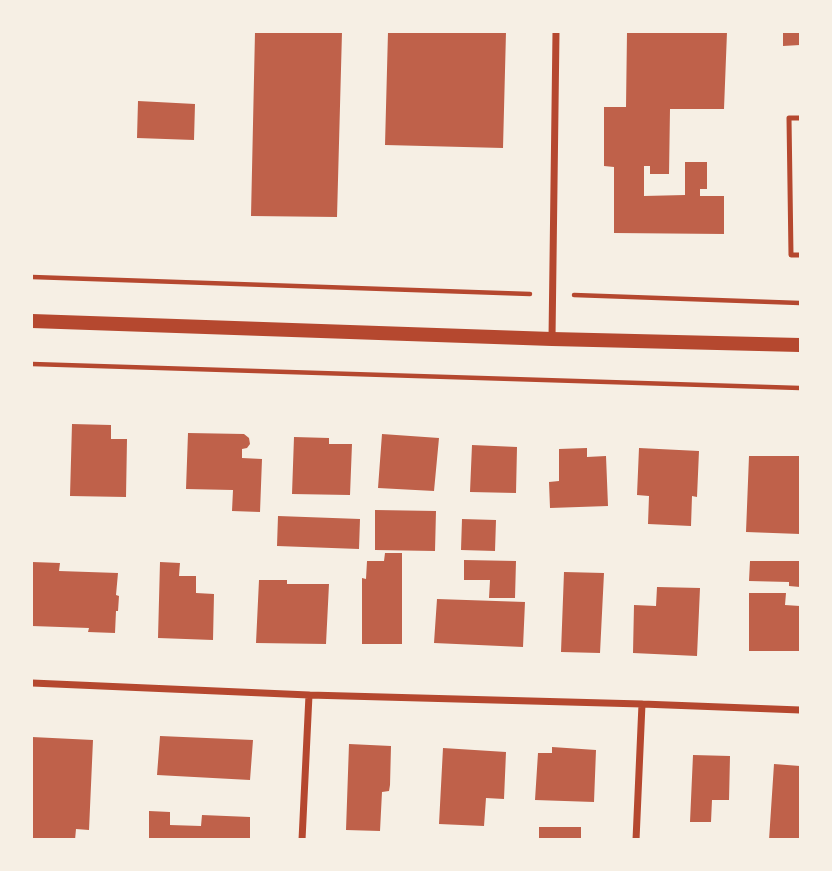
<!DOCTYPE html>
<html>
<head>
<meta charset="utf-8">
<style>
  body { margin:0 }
  #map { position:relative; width:832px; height:871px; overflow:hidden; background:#f6efe4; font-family:Inter,sans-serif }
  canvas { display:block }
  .frame { position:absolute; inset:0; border:33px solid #f6efe4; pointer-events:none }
</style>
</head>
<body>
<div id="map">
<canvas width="832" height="871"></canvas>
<div class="frame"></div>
</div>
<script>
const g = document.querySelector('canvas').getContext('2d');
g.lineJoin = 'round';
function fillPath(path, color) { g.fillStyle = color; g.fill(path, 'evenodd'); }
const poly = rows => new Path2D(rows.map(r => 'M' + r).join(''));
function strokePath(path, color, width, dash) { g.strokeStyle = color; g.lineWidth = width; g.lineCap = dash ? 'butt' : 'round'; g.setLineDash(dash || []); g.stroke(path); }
const building = poly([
  [255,32,342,32,337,217,251,216],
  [388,32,506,32,503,148,385,145],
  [627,32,727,32,724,109,670,109,669,174,650,174,650,166,644,166,644,196,685,195,685,162,707,162,707,189,700,189,700,196,724,196,724,234,614,233,614,167,604,166,604,107,626,107],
  [783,32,800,32,800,45,783,46],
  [138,101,195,104,194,140,137,138],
  [72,424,111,425,111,439,127,439,126,497,70,496],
  [188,433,244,434,249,438,250,444,247,448,242,449,242,458,262,459,260,512,232,511,233,490,186,489],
  [382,434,439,438,434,491,378,488],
  [294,437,329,438,329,444,352,444,350,495,292,494],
  [472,445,517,447,516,493,470,492],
  [587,448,587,457,606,456,608,506,550,508,549,482,559,481,559,449],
  [639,448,699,451,697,497,692,496,691,526,648,524,649,496,637,495],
  [749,456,800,456,800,534,746,532],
  [375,510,436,511,435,551,375,550],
  [278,516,360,519,359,549,277,546],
  [462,519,496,520,495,551,461,550],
  [385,553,402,553,402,644,362,644,362,578,366,579,367,561,384,561],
  [464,560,516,561,515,598,489,598,490,580,464,580],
  [750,561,800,561,800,587,789,586,789,582,749,581],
  [32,562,60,563,59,571,118,573,116,595,119,596,118,611,116,611,115,633,88,632,89,628,32,626],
  [160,562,180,563,179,576,196,576,196,593,214,594,213,640,158,638],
  [564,572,604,573,600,653,561,652],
  [259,580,287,580,287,584,329,584,326,644,256,643],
  [657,587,700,588,697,656,633,653,634,605,656,606],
  [749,593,786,593,785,605,800,606,800,651,749,651],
  [437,599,525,602,523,647,434,643],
  [160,736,253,740,250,780,157,775],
  [32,737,93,740,89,830,76,829,75,840,32,840],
  [349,744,391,746,390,785,389,791,382,792,380,831,346,830],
  [552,747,596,750,594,802,535,800,538,753,552,753],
  [443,748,506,752,504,799,486,798,484,826,439,824],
  [693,755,730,756,729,800,712,800,711,822,690,822],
  [774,764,800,766,800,840,769,840],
  [149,811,170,812,170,825,201,826,202,815,250,817,250,840,149,840],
  [539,827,581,827,581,840,539,840]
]);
const path = poly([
  [32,277,530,294],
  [574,295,800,303],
  [32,364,800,388]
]);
const service = poly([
  [800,118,789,118,791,255,800,255]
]);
const minor = poly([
  [552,338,556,32],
  [32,683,309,695,642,704,800,710],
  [302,840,309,695],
  [636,840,642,704]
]);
const secondary = poly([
  [32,321,552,339,800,345]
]);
fillPath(building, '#bf614a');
strokePath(path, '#b5482f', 4.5);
strokePath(service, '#b5482f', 5);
strokePath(minor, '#b5482f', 7);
strokePath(secondary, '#b5482f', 14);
</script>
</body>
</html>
